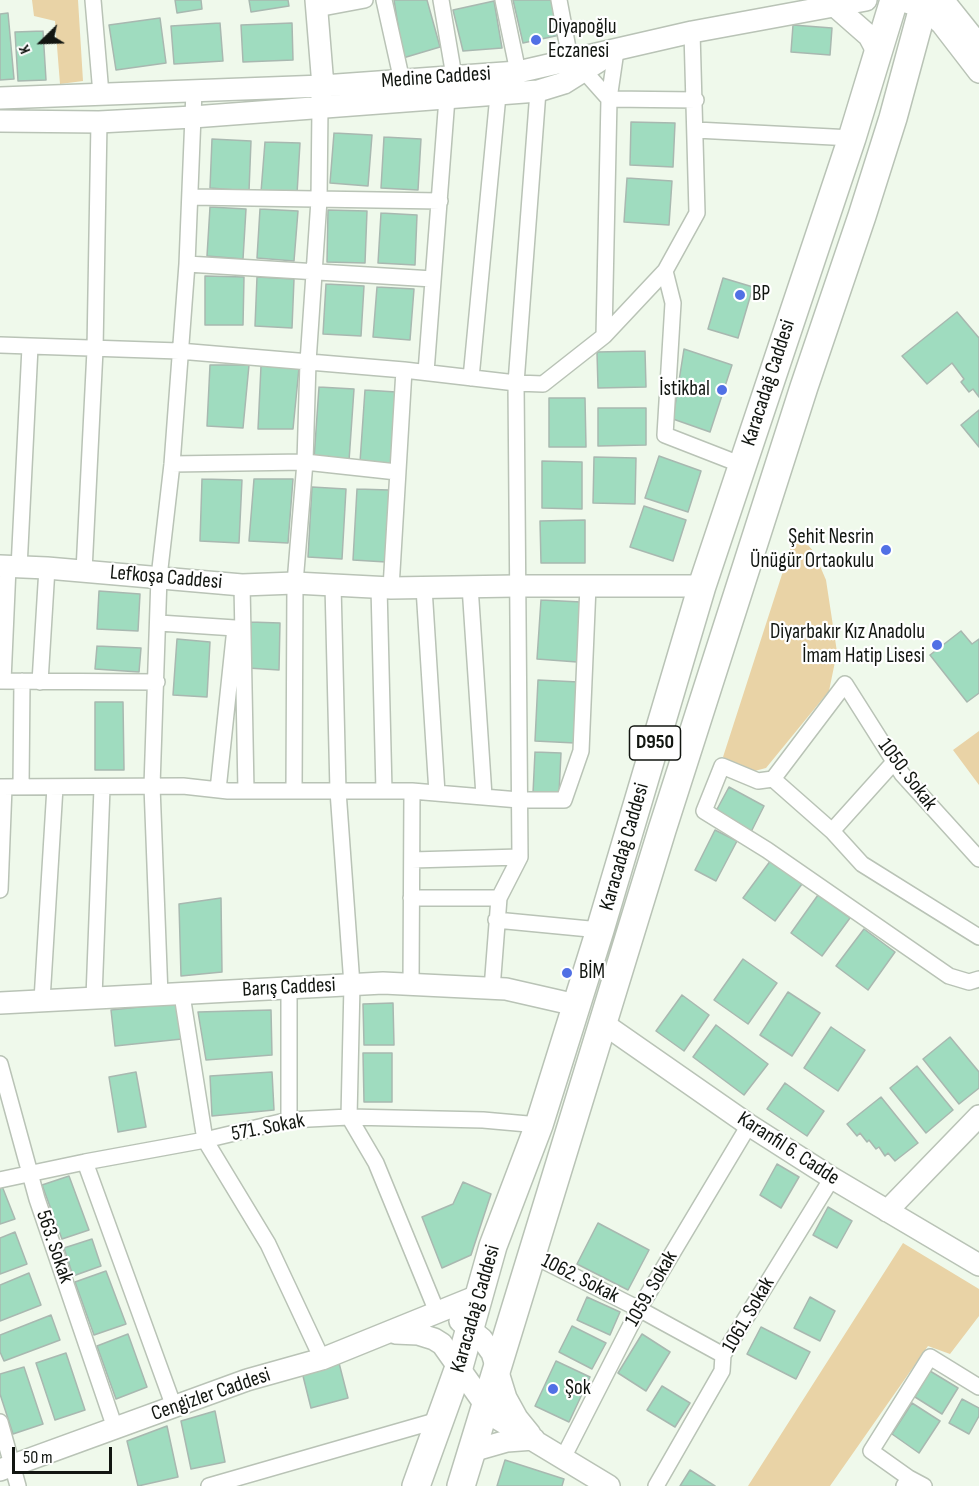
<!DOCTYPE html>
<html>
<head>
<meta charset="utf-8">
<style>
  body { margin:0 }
  #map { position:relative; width:979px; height:1486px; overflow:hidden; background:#eff9eb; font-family:"Sofia Sans Condensed",sans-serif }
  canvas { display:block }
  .north { position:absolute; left:12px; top:12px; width:60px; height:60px; -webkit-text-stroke:4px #fff; paint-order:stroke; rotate:247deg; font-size:16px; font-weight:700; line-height:24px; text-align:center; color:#121611 }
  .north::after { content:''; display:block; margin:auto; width:21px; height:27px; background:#121611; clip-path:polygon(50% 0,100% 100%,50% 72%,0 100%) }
  .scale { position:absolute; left:12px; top:1447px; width:100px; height:27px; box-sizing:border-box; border:3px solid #121611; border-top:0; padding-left:8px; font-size:18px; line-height:21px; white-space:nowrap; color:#121611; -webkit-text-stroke:4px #fff; paint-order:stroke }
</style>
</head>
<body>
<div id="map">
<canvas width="979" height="1486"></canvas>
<div class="north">K</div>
<div class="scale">50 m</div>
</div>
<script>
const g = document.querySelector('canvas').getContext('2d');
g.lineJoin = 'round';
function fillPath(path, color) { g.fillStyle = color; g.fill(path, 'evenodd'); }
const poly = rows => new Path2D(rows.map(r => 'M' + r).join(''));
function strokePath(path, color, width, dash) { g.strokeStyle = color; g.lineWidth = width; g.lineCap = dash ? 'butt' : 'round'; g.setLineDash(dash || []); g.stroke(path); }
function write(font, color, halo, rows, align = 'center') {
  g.font = font + ' "Sofia Sans Condensed",sans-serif'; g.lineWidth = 4.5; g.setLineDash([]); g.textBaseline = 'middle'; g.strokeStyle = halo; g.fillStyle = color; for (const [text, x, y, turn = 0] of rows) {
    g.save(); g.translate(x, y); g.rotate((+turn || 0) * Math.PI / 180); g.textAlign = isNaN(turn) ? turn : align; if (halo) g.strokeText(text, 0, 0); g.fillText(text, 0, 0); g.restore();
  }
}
const green = poly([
  [32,0,78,0,83,81,60,84,55,21,34,16],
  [796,531,814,552,826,580,837,652,829,691,766,768,747,773,723,757],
  [979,731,979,785,953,750],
  [903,1243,979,1289,979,1316,950,1354,928,1346,830,1486,748,1486]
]);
const building = poly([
  [175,0,201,0,202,9,177,13,175,0],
  [249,0,288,0,289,6,251,12,249,0],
  [394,0,427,0,440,47,403,58,394,0],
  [513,0,551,0,560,35,523,43,513,0],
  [494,1,502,48,463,51,453,10,494,1],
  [8,13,14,79,0,80,0,14,8,13],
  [160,18,166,63,116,70,109,25,160,18],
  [220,23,223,61,174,64,171,26,220,23],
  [292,23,293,60,243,62,241,25,292,23],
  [793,25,832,28,830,55,791,52,793,25],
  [43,31,46,80,18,81,15,32,43,31],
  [631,122,675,123,673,167,630,165,631,122],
  [334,133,372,135,368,186,330,183,334,133],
  [384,137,421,139,418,190,381,188,384,137],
  [212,139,251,141,249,191,210,188,212,139],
  [265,142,300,143,297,194,261,192,265,142],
  [627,178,672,181,669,225,624,222,627,178],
  [210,207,246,209,243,259,207,256,210,207],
  [260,209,298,211,294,261,257,258,260,209],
  [328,210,367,211,365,263,327,262,328,210],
  [381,213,417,215,415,265,378,263,381,213],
  [205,276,244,277,243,325,205,325,205,276],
  [257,277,294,279,292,328,255,326,257,277],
  [723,278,753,287,738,338,708,329,723,278],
  [326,284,364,286,361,336,323,334,326,284],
  [377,287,414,289,410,340,373,337,377,287],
  [957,312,979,338,979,397,973,389,969,392,961,382,964,379,952,363,927,384,902,356,957,312],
  [684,349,732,365,710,432,673,419,684,349],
  [645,351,646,387,598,388,597,352,645,351],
  [210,365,249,365,243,428,207,426,210,365],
  [261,366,299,368,293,429,258,429,261,366],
  [319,387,354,389,349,461,314,459,319,387],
  [365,390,396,392,392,464,360,462,365,390],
  [549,398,585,398,586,447,549,447,549,398],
  [598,408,646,408,646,445,598,446,598,408],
  [979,410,979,447,961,425,979,410],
  [659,456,701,471,688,512,645,498,659,456],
  [594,457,636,458,635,504,593,503,594,457],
  [542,461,582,462,582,509,542,508,542,461],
  [202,479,242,480,239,543,200,541,202,479],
  [254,479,293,479,288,543,249,541,254,479],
  [312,487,346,489,342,559,308,557,312,487],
  [357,489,389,490,386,562,353,560,357,489],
  [644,506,686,520,673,561,630,547,644,506],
  [585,520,585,563,541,563,540,521,585,520],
  [99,591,140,594,138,631,97,629,99,591],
  [541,600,581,602,577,662,537,659,541,600],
  [250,622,280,623,279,670,248,668,250,622],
  [961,631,972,644,979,639,979,693,967,702,930,655,961,631],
  [177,639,210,642,207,697,173,695,177,639],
  [97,646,141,648,139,672,95,669,97,646],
  [538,680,578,682,575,743,535,741,538,680],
  [95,702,123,702,124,770,95,770,95,702],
  [535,752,561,753,559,794,533,793,535,752],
  [729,787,764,806,751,832,715,813,729,787],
  [715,830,737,841,716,881,695,870,715,830],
  [771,860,802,884,775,921,743,898,771,860],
  [818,895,850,918,822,956,791,933,818,895],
  [221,898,222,972,181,976,179,904,221,898],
  [864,929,895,952,868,990,836,966,864,929],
  [743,959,777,983,748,1024,714,1000,743,959],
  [788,992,820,1013,792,1056,760,1035,788,992],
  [682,995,709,1015,684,1051,656,1031,682,995],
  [178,1003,182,1039,115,1046,111,1010,178,1003],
  [393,1003,394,1045,364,1045,363,1004,393,1003],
  [271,1010,272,1055,206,1060,198,1012,271,1010],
  [716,1025,768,1064,744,1095,693,1057,716,1025],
  [831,1027,865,1050,838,1091,804,1068,831,1027],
  [950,1037,979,1072,979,1088,959,1104,923,1059,950,1037],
  [363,1053,392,1053,392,1102,364,1102,363,1053],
  [917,1066,953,1110,926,1133,890,1088,917,1066],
  [136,1072,146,1127,118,1132,109,1077,136,1072],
  [272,1072,274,1110,212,1116,210,1076,272,1072],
  [785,1083,824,1111,807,1136,767,1109,785,1083],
  [881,1097,918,1143,895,1161,888,1153,885,1156,879,1147,876,1149,869,1140,867,1142,860,1133,857,1136,847,1124,881,1097],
  [777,1164,799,1177,781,1208,760,1195,777,1164],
  [69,1176,89,1230,62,1239,42,1185,69,1176],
  [463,1182,491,1194,471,1255,442,1268,422,1217,453,1204,463,1182],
  [2,1186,15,1219,0,1224,0,1187,2,1186],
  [828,1207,852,1221,837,1248,813,1235,828,1207],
  [598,1223,649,1250,628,1290,577,1264,598,1223],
  [15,1232,27,1264,0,1274,0,1238,15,1232],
  [92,1239,101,1266,73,1276,64,1248,92,1239],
  [106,1271,126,1324,94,1335,75,1282,106,1271],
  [29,1273,41,1305,0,1321,0,1285,29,1273],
  [587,1297,620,1312,610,1335,577,1320,587,1297],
  [810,1297,835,1311,820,1341,794,1328,810,1297],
  [51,1315,60,1340,4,1361,0,1352,0,1335,51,1315],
  [572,1326,606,1343,592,1369,559,1352,572,1326],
  [761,1327,810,1352,796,1379,747,1354,761,1327],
  [128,1334,147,1387,116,1399,97,1346,128,1334],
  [642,1334,670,1352,646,1391,618,1373,642,1334],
  [66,1353,85,1410,55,1420,36,1363,66,1353],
  [556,1361,590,1377,569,1422,535,1406,556,1361],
  [339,1363,348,1398,311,1408,302,1372,339,1363],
  [24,1367,43,1424,13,1434,0,1394,0,1374,24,1367],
  [930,1371,958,1388,942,1414,915,1397,930,1371],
  [662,1386,690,1403,675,1427,647,1410,662,1386],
  [962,1399,979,1408,979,1416,969,1434,949,1423,962,1399],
  [912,1403,940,1421,919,1453,892,1434,912,1403],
  [215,1411,225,1462,191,1469,181,1421,215,1411],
  [167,1426,178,1477,138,1486,127,1441,167,1426],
  [505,1460,564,1479,562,1486,497,1486,505,1460],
  [690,1470,715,1486,680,1486,690,1470]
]);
const street = poly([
  [93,0,101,94],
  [384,0,402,81],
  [441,0,454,76],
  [503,0,518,72],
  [559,0,570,59,585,72,609,99,696,100],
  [317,9,365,0],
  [616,51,609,99,604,336,665,271,697,213,692,32],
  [696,130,852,138],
  [191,197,440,201],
  [187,264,433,279],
  [665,271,673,303,665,435,742,465],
  [0,345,179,351,404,370,516,383,538,91],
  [426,372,447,98],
  [471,378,498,95],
  [172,464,305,462,397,472],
  [19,568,30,347],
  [84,571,95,350,99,122],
  [242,585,246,791],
  [470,586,484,796],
  [379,587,384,791],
  [391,588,404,370],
  [424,588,437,793],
  [159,623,235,628,218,790],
  [0,681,157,682],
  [3,681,8,567],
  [40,682,47,568],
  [773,779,832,831,862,864,979,937],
  [0,787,183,786,228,791,338,791,333,585],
  [21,787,22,681],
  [294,791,295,583,305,462,308,362,319,200,320,107],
  [832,831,894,762],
  [979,859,902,774,845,684,773,779,758,781,722,766,704,811,767,850,949,976,969,982,979,979],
  [412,860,520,857],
  [0,890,4,787],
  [411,898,499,898],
  [496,920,600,930],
  [411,985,412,791],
  [492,989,499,898,520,857,516,383,543,384,604,336],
  [182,995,205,1140,268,1244,322,1359],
  [160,996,152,786,159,577,172,464,187,264,194,91],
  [94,997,102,788],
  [42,1000,55,787],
  [0,1064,37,1199,115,1428],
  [289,1120,289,987],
  [85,1162,174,1407],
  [0,1180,85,1162,205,1140,289,1120,349,1117,483,1120,539,1125],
  [532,1255,639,1309,723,1355],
  [437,1312,376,1163,349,1117,352,985,338,791,412,791,519,800,564,800,581,751,588,586],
  [0,1422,18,1486],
  [563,1458,639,1309,749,1125],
  [909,1478,924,1486],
  [209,1486,442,1419],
  [656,1486,722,1371,723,1355,832,1178],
  [904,1486,909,1478,871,1451,930,1357,979,1387]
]);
const secondary = poly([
  [316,0,323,86,322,98],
  [899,0,923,7,942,24,979,72],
  [943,0,979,45],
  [836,7,869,36,878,53],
  [0,98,323,86,518,72,692,32,866,0],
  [0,121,99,122,193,117,538,91,564,83,607,56],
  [0,566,47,568,242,585,295,583,391,588,516,586,702,586],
  [0,1003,383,983,506,989,576,1005],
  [604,1024,749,1125,832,1178,979,1265],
  [887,1211,979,1116],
  [460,1321,482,1339,492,1353,506,1398,517,1418,530,1434],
  [395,1333,418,1334,434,1339,442,1344,486,1406,498,1419,609,1486],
  [472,1451,507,1441,534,1439],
  [0,1470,247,1380,322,1359,480,1295]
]);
const highway = poly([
  [416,1486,459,1367,493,1246,539,1125,600,930,702,586,852,138,894,0],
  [461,1486,662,830,804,387,862,216,893,118,925,0]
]);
const markers = [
  [536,40,6,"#5170e5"],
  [740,295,6,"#5170e5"],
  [722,390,6,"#5170e5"],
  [886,550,6,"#5170e5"],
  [937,645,6,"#5170e5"],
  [567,973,6,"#5170e5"],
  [553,1389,6,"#5170e5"]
];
const shields = [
  [655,743,51]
];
const shieldNames = [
  ["D950",655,743]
];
const poiNames = [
  ["Diyapoğlu",548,28],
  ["Eczanesi",548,52],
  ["BP",752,295],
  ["İstikbal",710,390,"right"],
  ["Şehit Nesrin",874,538,"right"],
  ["Ünügür Ortaokulu",874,562,"right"],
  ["Diyarbakır Kız Anadolu",925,633,"right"],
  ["İmam Hatip Lisesi",925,657,"right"],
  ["BİM",579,973],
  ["Şok",565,1389]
];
const streetNames = [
  ["Medine Caddesi",436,78,-4],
  ["Karacadağ Caddesi",769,383,-72],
  ["Lefkoşa Caddesi",166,578,5],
  ["1050. Sokak",907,775,53],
  ["Karacadağ Caddesi",625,847,-74],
  ["Barış Caddesi",289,988,-3],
  ["571. Sokak",268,1128,-11],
  ["Karanfil 6. Cadde",788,1149,33],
  ["563. Sokak",54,1247,71],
  ["1062. Sokak",580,1279,27],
  ["1059. Sokak",652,1289,-60],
  ["Karacadağ Caddesi",476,1309,-74],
  ["1061. Sokak",749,1315,-60],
  ["Cengizler Caddesi",211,1395,-19]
];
fillPath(green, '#e9d3a6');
fillPath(building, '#9fdcbf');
strokePath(building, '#a8b8b0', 1.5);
strokePath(street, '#b9c3b6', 18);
strokePath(secondary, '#b9c3b6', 24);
strokePath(highway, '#b9c3b6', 30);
strokePath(street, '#fff', 15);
strokePath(secondary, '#fff', 21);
strokePath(highway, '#fff', 27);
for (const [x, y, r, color] of markers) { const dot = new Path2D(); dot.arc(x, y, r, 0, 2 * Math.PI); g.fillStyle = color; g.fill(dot); strokePath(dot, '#fff', 2); }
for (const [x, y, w] of shields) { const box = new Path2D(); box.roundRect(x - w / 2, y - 17, w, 34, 4.5); g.fillStyle = '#fff'; g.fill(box); strokePath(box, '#121611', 1.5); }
write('bold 20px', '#121611', null, shieldNames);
write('21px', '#121611', '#fff', poiNames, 'left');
write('21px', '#121611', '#fff', streetNames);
</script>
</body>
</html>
